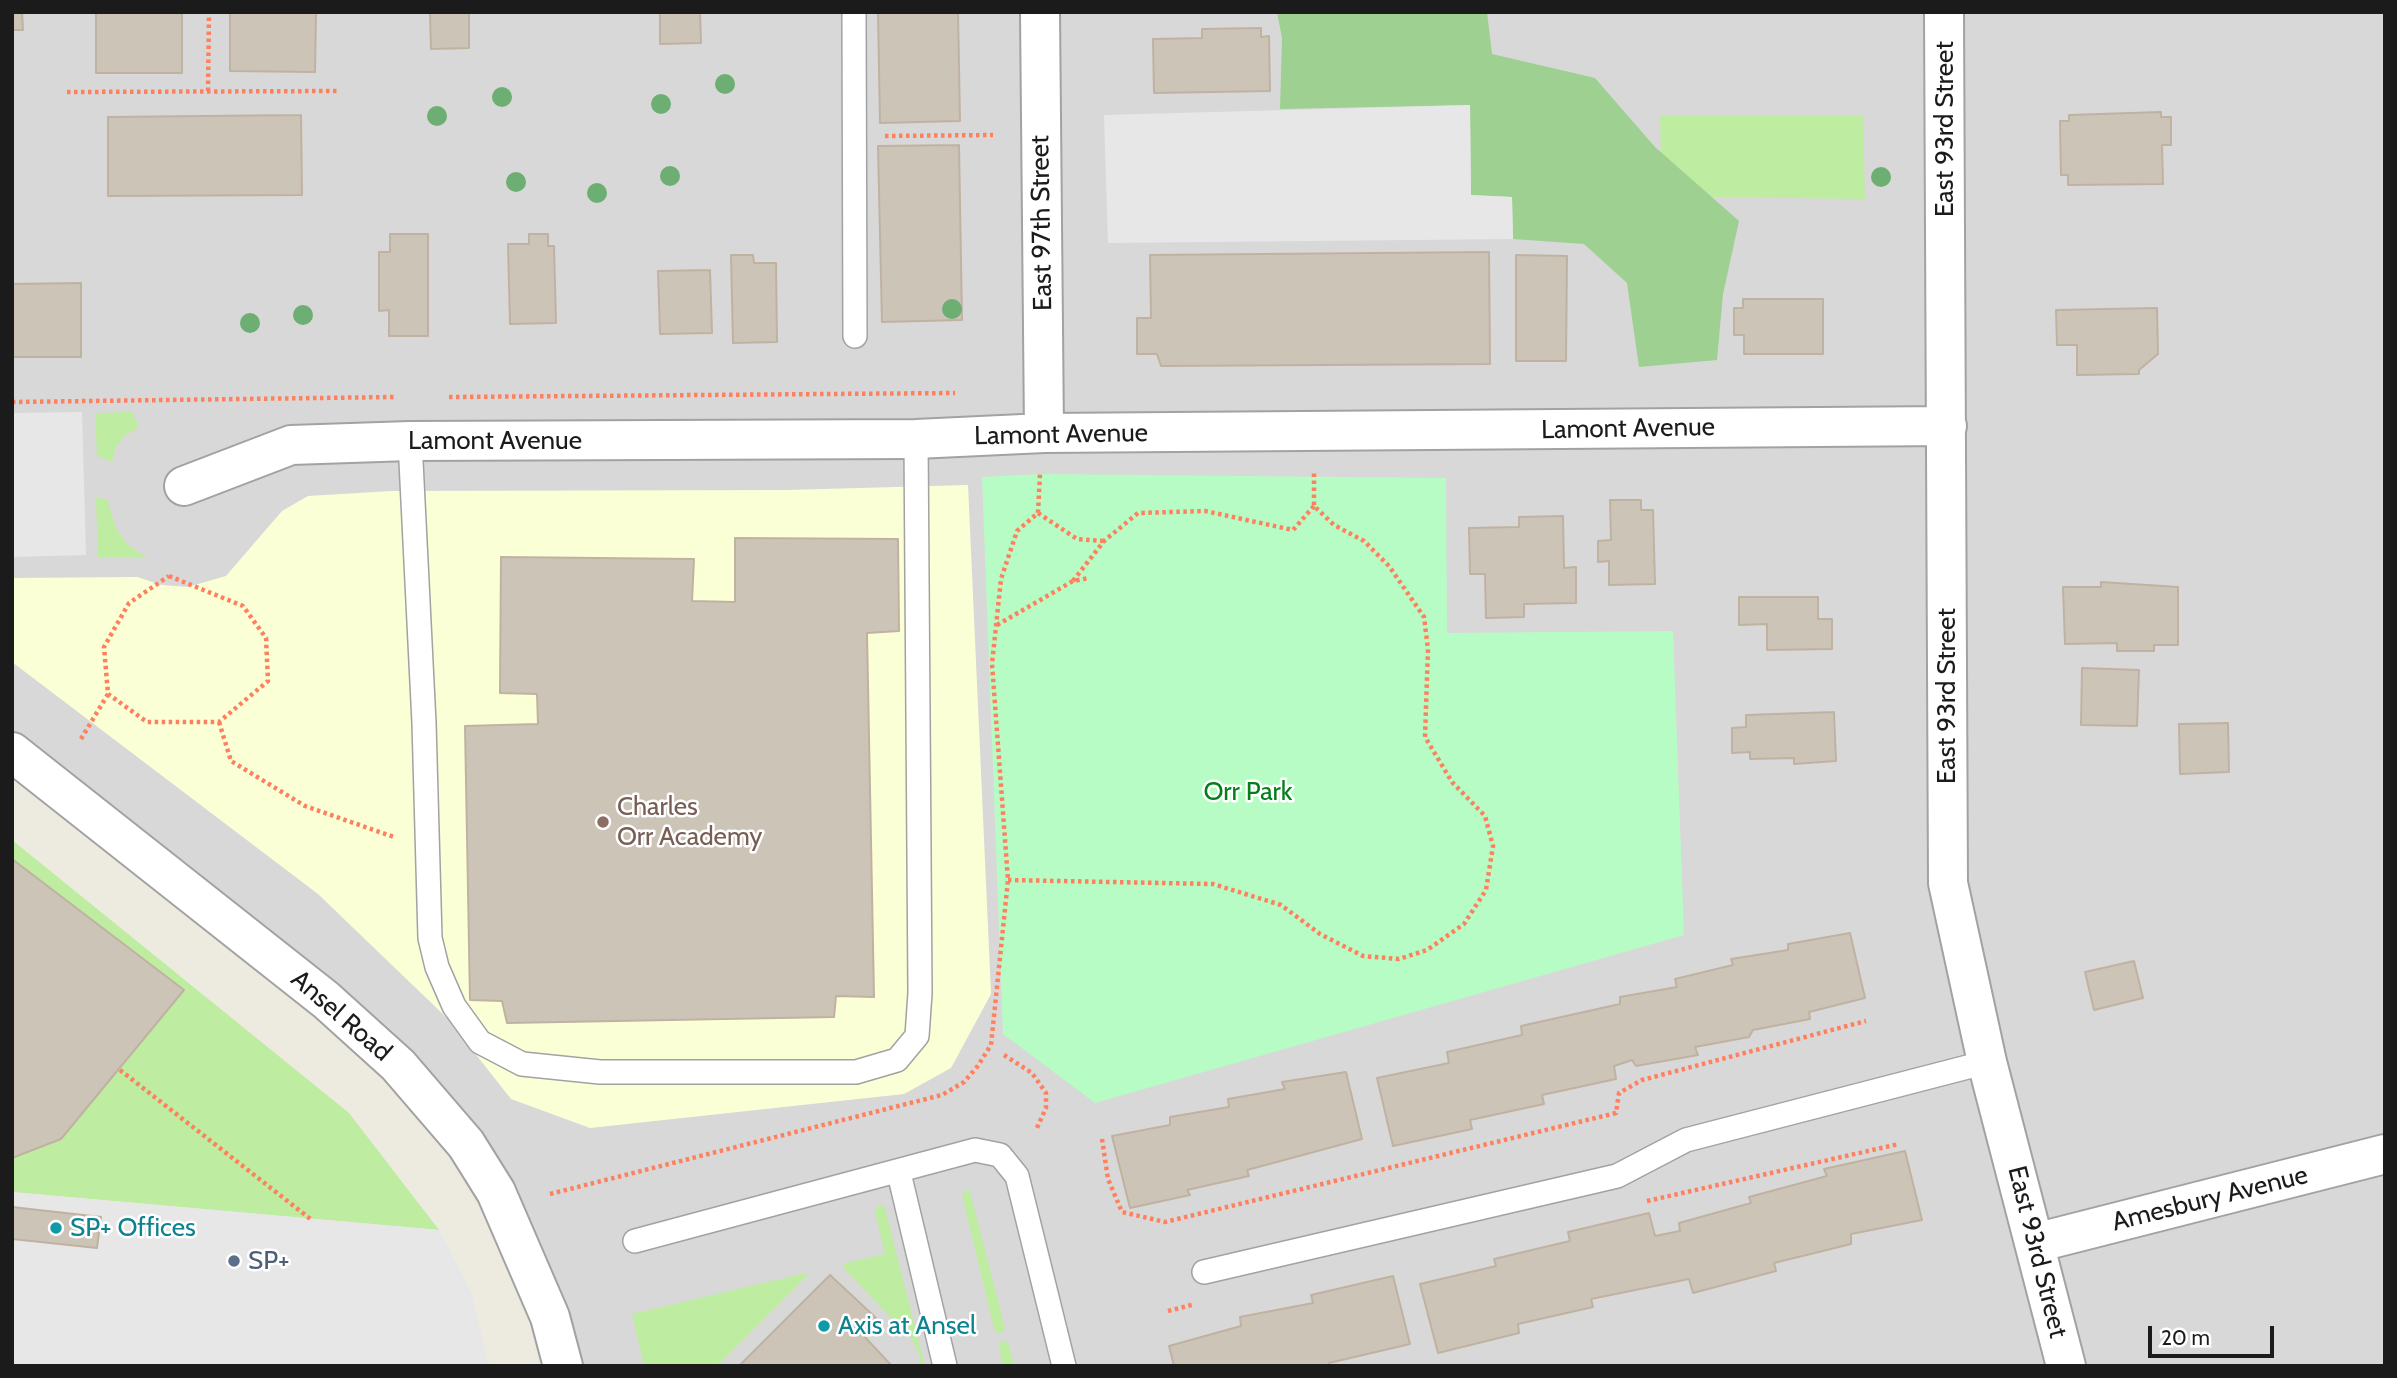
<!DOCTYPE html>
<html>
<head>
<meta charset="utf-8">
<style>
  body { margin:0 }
  #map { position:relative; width:2397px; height:1378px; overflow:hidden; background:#edeadf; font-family:Cabin,sans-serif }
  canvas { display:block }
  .frame { position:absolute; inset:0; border:14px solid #1b1b1b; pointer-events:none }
  .scale { position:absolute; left:2148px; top:1326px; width:126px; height:32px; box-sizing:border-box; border:4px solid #1b1b1b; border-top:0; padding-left:9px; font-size:21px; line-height:24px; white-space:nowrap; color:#1b1b1b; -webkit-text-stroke:5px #fff; paint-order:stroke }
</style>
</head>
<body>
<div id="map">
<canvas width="2397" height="1378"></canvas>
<div class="frame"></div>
<div class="scale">20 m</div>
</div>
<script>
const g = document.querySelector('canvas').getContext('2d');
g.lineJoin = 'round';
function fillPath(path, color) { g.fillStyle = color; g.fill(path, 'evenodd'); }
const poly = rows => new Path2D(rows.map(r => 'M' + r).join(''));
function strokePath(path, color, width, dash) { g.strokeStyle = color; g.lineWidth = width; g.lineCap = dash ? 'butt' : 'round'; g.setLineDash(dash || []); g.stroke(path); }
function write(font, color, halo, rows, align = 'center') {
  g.font = font + ' Cabin,sans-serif'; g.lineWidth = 5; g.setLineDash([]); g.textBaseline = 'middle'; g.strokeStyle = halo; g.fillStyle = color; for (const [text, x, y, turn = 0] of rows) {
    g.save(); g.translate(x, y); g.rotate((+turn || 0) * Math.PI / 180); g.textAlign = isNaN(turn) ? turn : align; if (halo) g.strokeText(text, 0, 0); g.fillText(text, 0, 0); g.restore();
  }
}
const residential = poly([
  [12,12,2385,12,2385,1366,563,1366,466,1144,12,752]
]);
const education = poly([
  [968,485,991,994,951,1068,904,1094,590,1128,511,1099,448,1019,318,894,12,662,12,578,137,577,162,585,188,587,226,576,282,511,308,496,392,491,788,490]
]);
const grass = poly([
  [1660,115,1863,115,1865,199,1712,197,1661,153],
  [132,412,139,427,124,436,116,447,112,462,97,456,95,413],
  [96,498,107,499,116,528,127,544,146,557,98,557],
  [12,840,349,1113,439,1230,12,1192,12,1158,61,1139,184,990,12,859],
  [969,1188,1005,1328,1002,1333,997,1333,994,1329,962,1195],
  [881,1205,885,1208,925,1366,921,1366,919,1354,911,1338,843,1268,845,1263,885,1254,875,1212,876,1207],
  [806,1273,808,1275,717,1366,644,1366,632,1314],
  [1005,1341,1009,1345,1014,1366,1003,1366,999,1347,1000,1342]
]);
const forest = poly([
  [1277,12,1487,12,1492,54,1595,78,1655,147,1739,221,1723,294,1717,360,1639,367,1627,283,1584,244,1513,239,1512,197,1471,195,1470,105,1280,109,1282,38]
]);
const park = poly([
  [1040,474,1446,478,1447,633,1673,631,1684,935,1095,1103,1003,1034,982,477]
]);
const parking = poly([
  [1470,105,1471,195,1512,197,1513,239,1108,243,1104,115],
  [82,412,86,555,12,557,12,413],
  [12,1192,439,1230,471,1292,489,1366,12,1366]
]);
const building = poly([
  [12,12,22,12,23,30,12,30,12,12],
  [96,12,182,12,182,73,96,73,96,12],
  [230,12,316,12,315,72,230,71,230,12],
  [430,12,469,12,469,48,431,49,430,12],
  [660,12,700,12,701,43,660,44,660,12],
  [878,12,958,12,960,121,880,123,878,12],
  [1261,28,1261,37,1269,36,1270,91,1154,93,1153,39,1202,38,1202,29,1261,28],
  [2161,112,2161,117,2171,117,2171,145,2162,145,2163,184,2068,185,2068,175,2061,175,2060,121,2069,121,2069,115,2161,112],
  [301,115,302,195,108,196,108,117,301,115],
  [959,145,962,320,882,322,878,146,959,145],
  [390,234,428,234,428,336,389,336,389,310,379,311,379,252,390,252,390,234],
  [529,234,548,234,548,246,554,246,556,323,510,324,508,244,529,244,529,234],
  [1489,252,1490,364,1161,366,1157,354,1137,354,1137,318,1151,318,1150,255,1489,252],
  [731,255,753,255,754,263,776,263,777,342,733,343,731,255],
  [1516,255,1567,256,1566,361,1516,361,1516,255],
  [710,270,712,333,660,334,658,271,710,270],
  [81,283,81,357,12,357,12,284,81,283],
  [1743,299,1823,299,1823,354,1744,354,1744,335,1734,335,1734,308,1743,308,1743,299],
  [2157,308,2158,354,2139,370,2139,374,2077,375,2077,345,2057,345,2056,310,2157,308],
  [1610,500,1641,500,1641,510,1653,510,1655,584,1609,585,1609,561,1598,562,1598,541,1611,540,1610,500],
  [1563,516,1564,568,1576,567,1576,603,1524,604,1524,617,1486,618,1485,574,1470,574,1469,528,1519,527,1519,517,1563,516],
  [735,538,898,539,899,631,867,633,874,997,836,996,834,1017,507,1023,502,1001,470,1000,465,726,538,724,537,694,500,693,501,557,694,559,692,601,735,602,735,538],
  [2101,582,2178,587,2178,645,2154,645,2154,651,2117,651,2117,643,2065,644,2063,587,2101,587,2101,582],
  [1739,597,1818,597,1818,619,1832,619,1832,649,1767,650,1767,624,1739,625,1739,597],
  [2082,668,2139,670,2137,726,2081,725,2082,668],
  [1834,712,1836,761,1794,764,1794,758,1750,759,1750,752,1732,753,1732,728,1746,727,1746,715,1834,712],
  [2228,723,2229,772,2180,774,2179,724,2228,723],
  [12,859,184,990,61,1139,12,1158,12,859],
  [1850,933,1865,998,1809,1012,1810,1019,1753,1030,1749,1037,1695,1047,1698,1055,1636,1066,1632,1060,1614,1066,1616,1079,1542,1095,1544,1104,1470,1120,1472,1129,1393,1146,1377,1078,1449,1063,1447,1052,1522,1035,1521,1026,1620,1004,1620,997,1677,987,1675,979,1733,965,1731,959,1788,950,1788,944,1850,933],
  [2134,961,2143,998,2094,1010,2085,972,2134,961],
  [1346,1072,1362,1139,1247,1170,1249,1176,1187,1190,1190,1195,1130,1208,1112,1136,1170,1125,1170,1117,1229,1107,1228,1099,1285,1089,1282,1082,1346,1072],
  [1905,1151,1922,1220,1851,1234,1851,1244,1774,1263,1776,1271,1693,1293,1689,1279,1591,1299,1593,1307,1518,1324,1519,1333,1438,1353,1420,1284,1496,1266,1494,1259,1570,1241,1568,1232,1649,1213,1655,1236,1680,1231,1679,1223,1751,1203,1749,1197,1827,1176,1824,1169,1905,1151],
  [12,1207,101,1217,97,1248,12,1239,12,1207],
  [830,1275,876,1318,861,1333,892,1366,739,1366,830,1275],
  [1393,1276,1410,1344,1329,1363,1330,1366,1174,1366,1169,1346,1241,1326,1240,1317,1313,1303,1311,1295,1393,1276]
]);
const path = poly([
  [208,91,209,12],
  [67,92,338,91],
  [885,136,993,135],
  [449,397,955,393],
  [12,402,395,397],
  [1038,513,1077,539,1104,541],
  [169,576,243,606,266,638,268,681,219,722,147,722,108,694,104,647,129,603,169,576],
  [1073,581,1104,541,1138,513,1205,511,1293,530,1314,506],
  [997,625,1073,581,1089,578],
  [219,722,231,761,305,806,394,837],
  [81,739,108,694],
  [1008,880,1213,884,1281,905,1320,934,1363,956,1399,959,1427,950,1464,924,1486,890,1493,846,1485,816,1452,782,1425,737,1428,649,1424,617,1389,566,1364,541,1334,525,1314,506,1314,472],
  [1004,1055,1032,1073,1046,1093,1046,1108,1036,1130],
  [120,1070,313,1221],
  [1102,1139,1108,1179,1122,1212,1165,1222,1616,1113,1619,1093,1642,1080,1866,1021],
  [550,1194,942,1095,964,1082,977,1067,991,1045,1008,880,992,664,1001,579,1017,531,1038,513,1040,474],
  [1647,1201,1899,1144],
  [1168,1311,1195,1304]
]);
const service = poly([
  [854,12,855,336],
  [410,441,424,723,430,938,437,967,454,1006,480,1042,522,1064,600,1072,856,1072,897,1060,917,1036,920,993,916,439],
  [899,1173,945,1366],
  [635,1241,975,1150,1000,1155,1017,1176,1064,1366],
  [1204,1272,1617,1176,1686,1140,1987,1062]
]);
const minor = poly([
  [1040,12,1044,433],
  [1944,12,1948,883,1987,1062,2066,1366],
  [184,486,291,445,410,441,916,439,1044,433,1947,426],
  [12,752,326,1000,398,1065,466,1144,496,1192,550,1317,563,1366],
  [2035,1243,2385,1154]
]);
const trees = [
  [725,84],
  [502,97],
  [661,104],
  [437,116],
  [670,176],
  [1881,177],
  [516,182],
  [597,193],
  [952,309],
  [303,315],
  [250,323]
];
const markers = [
  [603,822,7,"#8d6e63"],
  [56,1228,7,"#0f9aa8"],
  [234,1261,7,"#5c6f8a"],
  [824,1326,7,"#0f9aa8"]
];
const streetNames = [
  ["East 93rd Street",1945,129,-90],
  ["East 97th Street",1042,223,-91],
  ["Lamont Avenue",1628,429,-1],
  ["Lamont Avenue",1061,435,-1],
  ["Lamont Avenue",495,441],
  ["East 93rd Street",1947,696,-90],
  ["Ansel Road",341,1016,41],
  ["Amesbury Avenue",2210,1199,-14],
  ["East 93rd Street",2037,1252,76]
];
const parkNames = [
  ["Orr Park",1248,792]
];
const educationNames = [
  ["Charles",617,807],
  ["Orr Academy",617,837]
];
const cultureNames = [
  ["SP+ Offices",70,1228],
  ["Axis at Ansel",838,1326]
];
const serviceNames = [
  ["SP+",248,1261]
];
fillPath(residential, '#d9d8d8');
fillPath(education, '#fbffd6');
fillPath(grass, '#beeca0');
fillPath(forest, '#9dd091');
fillPath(park, '#b7fcc4');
fillPath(parking, '#e7e7e7');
fillPath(building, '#cdc4b8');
strokePath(building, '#c0b2a1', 2);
strokePath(service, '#a2a2a2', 26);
strokePath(minor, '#a2a2a2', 42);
strokePath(path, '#ff805e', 4.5, [3.5, 3.5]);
strokePath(service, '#fff', 23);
strokePath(minor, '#fff', 38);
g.fillStyle = '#6dae73';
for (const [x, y] of trees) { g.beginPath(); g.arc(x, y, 10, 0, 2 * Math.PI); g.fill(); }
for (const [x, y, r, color] of markers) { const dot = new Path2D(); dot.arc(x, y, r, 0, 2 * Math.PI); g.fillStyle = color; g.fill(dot); strokePath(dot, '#fff', 2.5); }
write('26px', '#1b1b1b', '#fff', streetNames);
write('26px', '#047d1b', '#fff', parkNames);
write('26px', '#785e54', '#fff', educationNames, 'left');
write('26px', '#0d838f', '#fff', cultureNames, 'left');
write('26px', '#4e5e75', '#fff', serviceNames, 'left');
</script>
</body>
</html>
